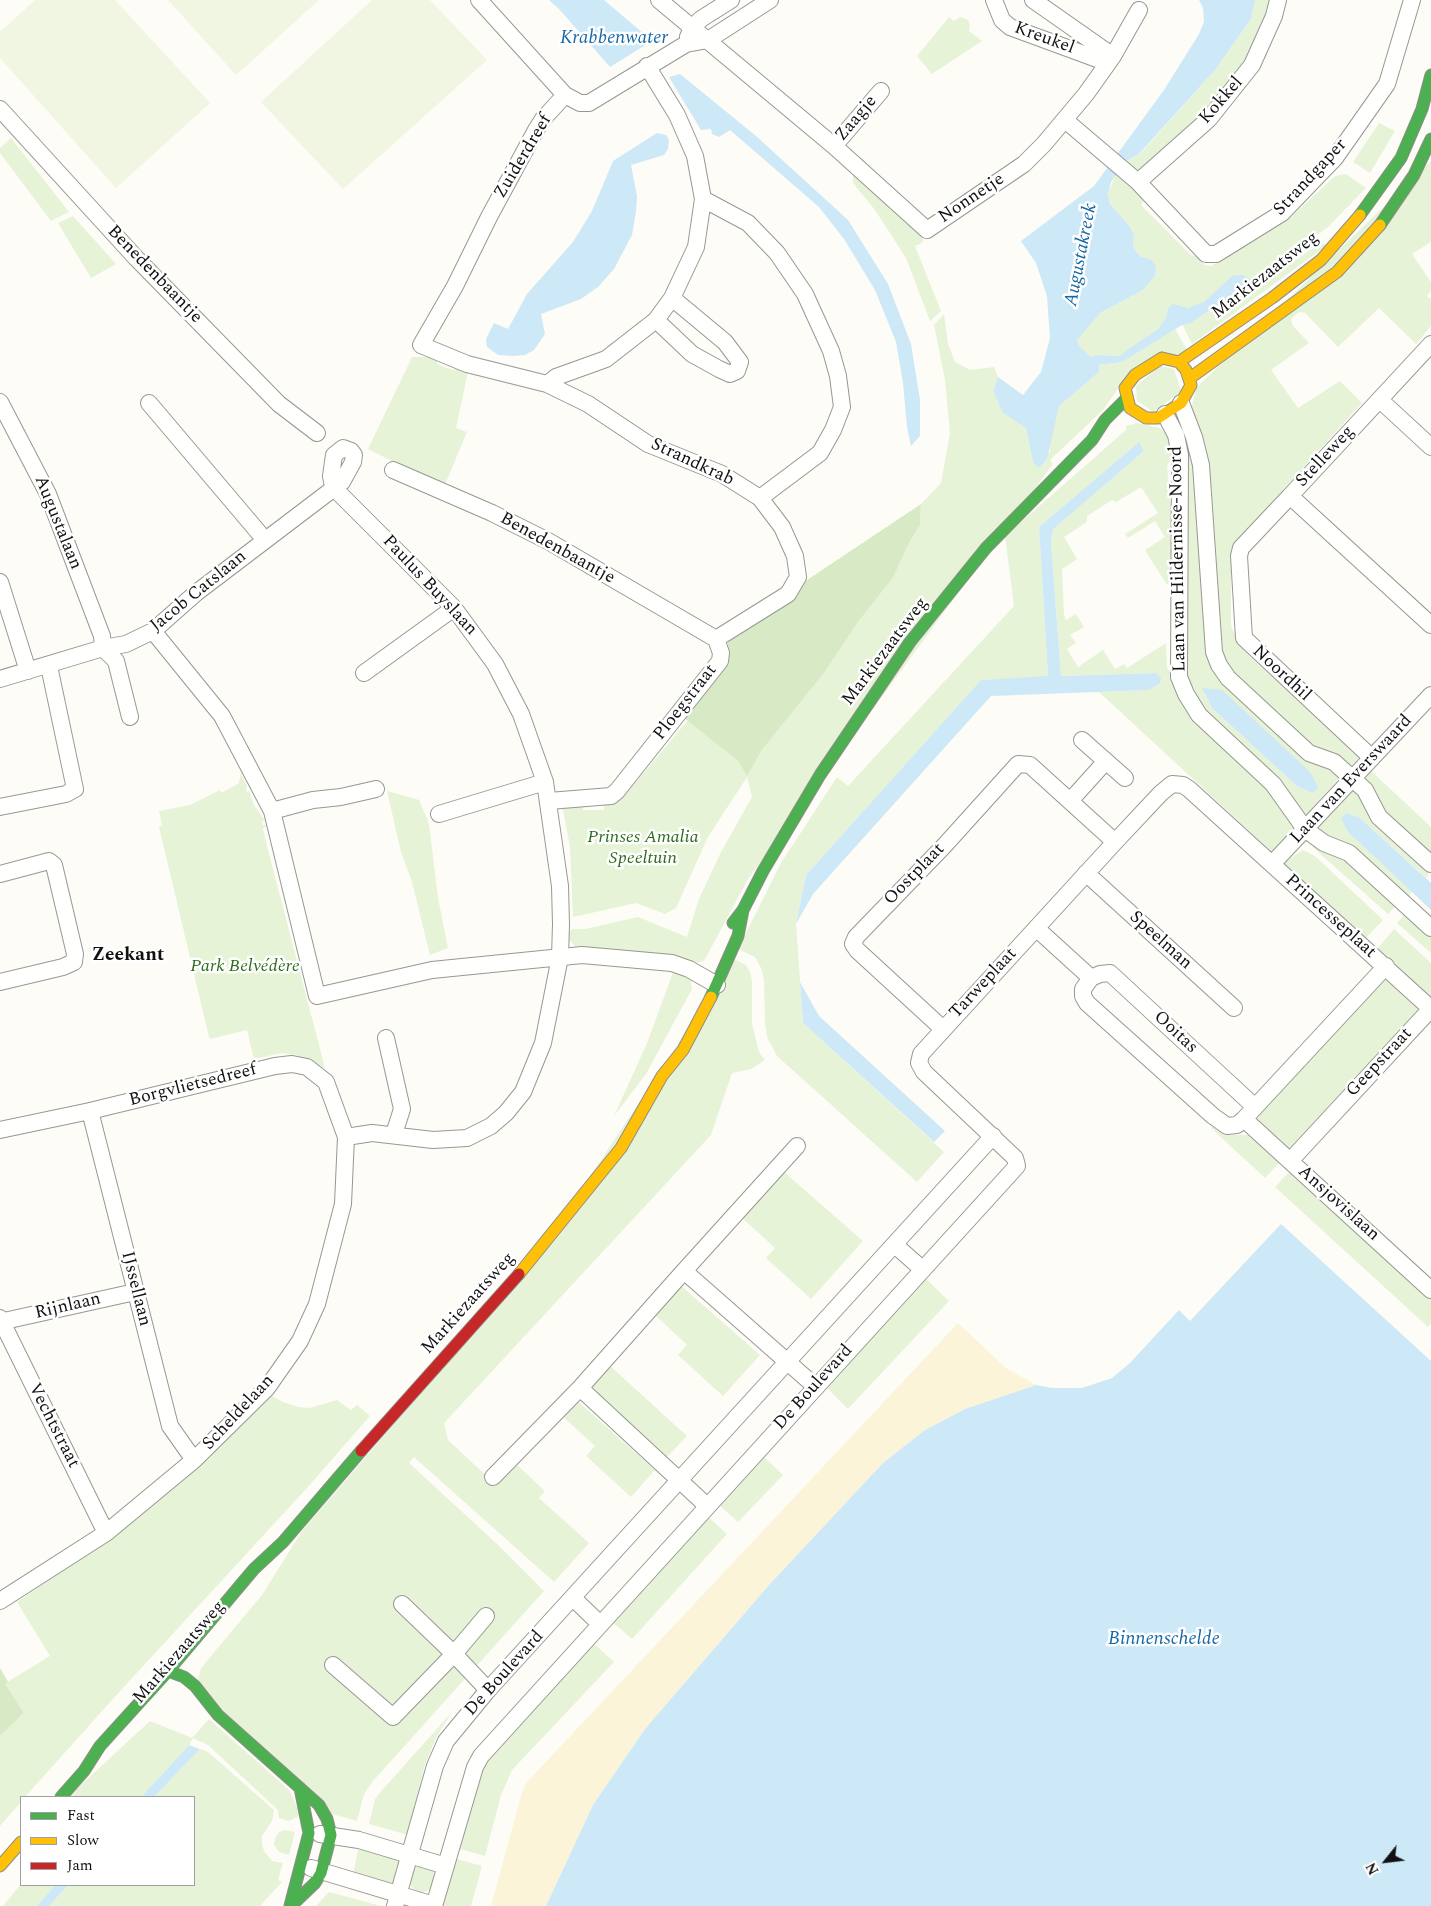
<!DOCTYPE html>
<html>
<head>
<meta charset="utf-8">
<style>
  body { margin:0 }
  #map { position:relative; width:1431px; height:1906px; overflow:hidden; background:#fdfcf7; font-family:Spectral,serif }
  canvas { display:block }
  .legend { position:absolute; left:20px; top:1796px; width:175px; height:90px; box-sizing:border-box; background:#fff; border:1px solid #a0a0a0; margin:0; padding:6px 9px; list-style:none; font-size:15px; color:#111 }
  .legend li { display:flex; align-items:center; gap:10px; height:25px }
  .legend b { width:25px; border:1px solid #a0a0a0 }
  .north { position:absolute; left:1361px; top:1836px; width:50px; height:50px; -webkit-text-stroke:4px #fff; paint-order:stroke; rotate:241deg; font-size:14px; font-weight:700; line-height:20px; text-align:center; color:#111 }
  .north::after { content:''; display:block; margin:auto; width:18px; height:22px; background:#111; clip-path:polygon(50% 0,100% 100%,50% 72%,0 100%) }
</style>
</head>
<body>
<div id="map">
<canvas width="1431" height="1906"></canvas>
<ul class="legend">
<li><b style="height:6px;background:#4caf50"></b>Fast</li>
<li><b style="height:6px;background:#ffc107"></b>Slow</li>
<li><b style="height:6px;background:#c62828"></b>Jam</li>
</ul>
<div class="north">N</div>
</div>
<script>
const g = document.querySelector('canvas').getContext('2d');
g.lineJoin = 'round';
function fillPath(path, color) { g.fillStyle = color; g.fill(path, 'evenodd'); }
const poly = rows => new Path2D(rows.map(r => 'M' + r).join(''));
function strokePath(path, color, width, dash) { g.strokeStyle = color; g.lineWidth = width; g.lineCap = dash ? 'butt' : 'round'; g.setLineDash(dash || []); g.stroke(path); }
function write(font, color, halo, rows, align = 'center') {
  g.font = font + ' Spectral,serif'; g.lineWidth = 5; g.setLineDash([]); g.textBaseline = 'middle'; g.strokeStyle = halo; g.fillStyle = color; for (const [text, x, y, turn = 0] of rows) {
    g.save(); g.translate(x, y); g.rotate((+turn || 0) * Math.PI / 180); g.textAlign = isNaN(turn) ? turn : align; if (halo) g.strokeText(text, 0, 0); g.fillText(text, 0, 0); g.restore();
  }
}
const green = poly([
  [1255,0,1270,0,1267,14,1249,62,1207,115,1141,174,1125,162,1140,154,1215,70,1251,19],
  [949,17,954,21,960,17,968,20,970,25,969,31,982,41,932,74,917,56],
  [1379,123,1395,131,1370,173,1353,162],
  [11,138,69,212,51,221,0,153,0,148],
  [1431,161,1431,242,1412,254,1431,282,1431,291,1427,296,1431,299,1431,326,1416,344,1379,308,1338,347,1305,313,1299,312,1291,319,1293,326,1309,343,1271,370,1298,408,1340,381,1362,403,1240,537,1231,560,1231,626,1240,646,1250,657,1360,756,1351,766,1339,756,1317,750,1232,674,1222,654,1191,410,1196,388],
  [853,171,918,228,923,240,922,243,915,246,941,311,930,321,906,258,875,210,853,183],
  [1117,171,1145,198,1141,205,1192,256,1196,255,1205,265,1211,266,1291,217,1335,176,1346,174,1366,188,1328,227,1272,269,1275,274,1322,242,1326,246,1192,344,1182,324,1191,323,1214,307,1229,300,1233,275,1205,302,1187,308,1168,308,1166,318,1158,329,1134,347,1119,356,1098,355,1091,358,1080,347,1077,339,1083,331,1100,313,1143,290,1155,276,1156,266,1152,260,1140,256,1136,251,1133,245,1134,235,1130,227,1110,204,1108,194],
  [73,216,116,264,91,278,58,223],
  [944,314,948,344,955,362,970,370,994,367,998,377,993,391,1003,413,1026,428,1033,462,1050,452,1049,445,1059,406,1099,372,1099,365,1122,362,1175,329,1187,350,1122,383,1103,410,1050,460,1053,464,748,879,704,961,694,963,577,948,569,940,569,933,572,929,585,929,638,917,687,937,699,899,720,854,752,797,747,777,708,837,676,908,665,914,636,903,573,917,570,847,562,804,583,802,583,810,604,810,605,801,618,799,630,789,688,720,738,761,747,775,762,750,824,673,858,622,893,578,909,543,920,525,921,504,941,483,950,433,945,380,934,325],
  [412,357,434,357,438,364,444,367,454,370,455,367,468,372,456,428,467,432,444,487,368,449],
  [1160,366,1174,369,1181,391,1154,412,1137,401,1136,386],
  [1181,415,1195,450,1212,657,1343,774,1304,817,1202,713,1184,677,1186,450,1185,436,1177,418],
  [1204,693,1313,793,1298,787,1212,708],
  [1137,423,1160,428,1171,438,1174,452,1167,466,1170,501,1175,517,1175,577,1167,585,1145,550,1165,537,1155,521,1128,538,1125,534,1158,513,1141,487,1116,502,1112,500,1087,516,1087,522,1064,537,1077,559,1062,569,1064,615,1066,620,1076,614,1084,627,1070,635,1076,643,1067,649,1078,667,1103,650,1115,669,1124,664,1127,668,1166,643,1167,668,1270,787,1294,828,1272,852,1099,692,1149,690,1156,673,1061,676,1051,542,1053,528,1144,451,1138,443,1039,527,1048,677,981,680,806,875,796,924,803,1023,944,1152,917,1182,777,1056,767,1037,765,1023,764,980,761,968,755,957,738,949,781,863,837,777,848,786,1014,606,1005,536,1126,430,1126,426],
  [1369,769,1431,827,1431,858,1384,815,1363,777],
  [241,773,247,786,246,790,248,793,249,790,254,805,265,821,262,821,263,825,267,825,263,829,268,850,325,1068,295,1055,282,1053,254,1059,247,1030,210,1039,209,1037,159,827,162,825,159,811,190,805,220,790,221,793,225,791,239,783],
  [1357,789,1431,870,1426,878,1360,818,1341,819,1348,832,1412,892,1406,899,1321,832,1317,826,1351,790],
  [387,791,419,800,429,824,438,898,448,948,430,955,412,882,401,852],
  [1308,840,1347,861,1396,906,1388,914,1308,843],
  [1303,850,1315,856,1383,920,1366,938,1283,863],
  [1405,914,1431,937,1431,953,1397,923],
  [1394,929,1431,963,1431,997,1378,948],
  [734,959,746,965,750,972,752,981,752,1024,759,1052,765,1060,751,1069,732,1073,711,1135,444,1423,448,1440,495,1484,515,1463,545,1491,539,1498,589,1543,554,1582,414,1457,409,1463,497,1544,544,1591,373,1781,364,1794,357,1821,329,1813,223,1711,198,1679,201,1668,262,1595,302,1531,532,1264],
  [674,970,685,974,691,981,692,989,646,1074,614,1116,647,1043],
  [1387,976,1423,1009,1290,1154,1257,1120,1259,1113],
  [1212,1127,1224,1135,1252,1135,1281,1161,1265,1178,1211,1128],
  [1291,1170,1431,1298,1431,1323,1428,1327,1275,1187],
  [783,1171,863,1241,811,1299,766,1258,775,1248,741,1217],
  [925,1278,949,1301,848,1409,827,1388],
  [679,1284,760,1355,723,1396,678,1355,687,1345,653,1313],
  [607,1363,687,1436,666,1458,585,1386],
  [269,1394,283,1402,298,1407,310,1408,337,1400,351,1410,357,1405,370,1416,306,1489,122,1689,25,1797,21,1797,21,1802,0,1826,0,1736,24,1713,4,1684,50,1656,17,1602,129,1524],
  [574,1398,655,1470,631,1497,586,1456,595,1446,560,1414],
  [763,1456,783,1475,738,1522,719,1505],
  [705,1514,727,1534,632,1639,609,1619],
  [591,1641,614,1662,512,1770,501,1795,485,1856,456,1848,479,1768],
  [452,1712,437,1736,425,1764,408,1835,369,1824,375,1799,383,1789],
  [209,1719,289,1790,301,1815,289,1821,279,1818,278,1810,208,1745,193,1738,189,1745,141,1797,68,1797,150,1721,192,1738],
  [200,1749,208,1752,274,1810,272,1821,262,1836,262,1844,264,1851,272,1861,283,1863,278,1880,282,1882,260,1906,49,1906,68,1885,194,1885,194,1797,154,1797],
  [285,1830,295,1832,289,1855,279,1852,274,1845,275,1838,279,1832],
  [359,1846,400,1857,392,1885,353,1874],
  [453,1858,482,1866,471,1906,440,1906],
  '409 1879a13 13 0 1 1 26 0a13 13 0 1 1-26 0Z',
  [21,1884,21,1885,55,1885,37,1906,3,1906],
  [329,1892,381,1906,316,1906]
]);
const forest = poly([
  [921,504,920,525,909,543,893,578,858,622,824,673,762,750,747,776,738,761,683,717,727,654,728,643,733,636,801,584],
  [0,1668,8,1682,5,1684,24,1713,0,1736]
]);
const sand = poly([
  [958,1323,1006,1368,1036,1385,965,1409,925,1430,883,1463,769,1585,645,1729,593,1805,546,1906,491,1906,522,1792,527,1782]
]);
const pitch = poly([
  [35,0,115,0,210,103,116,188,0,58,0,32],
  [168,0,319,0,236,75],
  [372,0,430,0,487,60,343,189,261,102]
]);
const water = poly([
  [549,0,604,0,644,34,647,44,610,67,559,9],
  [1199,0,1255,0,1251,19,1215,70,1139,154,1125,162,1111,182,1108,194,1110,204,1130,227,1134,235,1133,245,1136,251,1140,256,1152,260,1156,266,1155,276,1143,290,1100,313,1077,340,1080,347,1091,357,1098,355,1119,356,1158,329,1166,318,1168,308,1173,304,1187,308,1204,302,1233,275,1243,275,1252,280,1248,288,1242,294,1214,307,1191,323,1182,325,1122,362,1099,365,1099,372,1059,406,1047,459,1039,468,1033,462,1026,428,1003,413,993,391,998,377,1023,395,1041,372,1050,338,1047,296,1036,263,1021,241,1094,186,1164,90,1199,34,1204,22,1203,8],
  [680,74,756,136,848,220,888,284,911,344,920,400,920,436,911,446,907,427,903,383,896,342,875,290,844,239,819,207,730,130,719,137,712,134,711,129,701,130,669,77],
  [657,133,666,135,669,140,668,149,664,155,631,165,637,196,636,211,632,235,614,269,598,287,581,299,541,314,545,334,534,350,525,355,513,356,498,355,487,347,486,339,494,323,508,329,527,294,573,242,592,211,613,161],
  [1139,442,1144,451,1053,529,1051,542,1061,676,1156,673,1161,678,1160,683,1149,690,991,696,813,894,796,924,806,875,981,680,1048,676,1039,527],
  [1202,688,1222,690,1310,772,1318,787,1313,793,1298,787,1212,708],
  [1346,813,1360,818,1431,883,1431,910,1348,832,1341,819],
  [800,982,819,1016,945,1131,934,1142,803,1023],
  [1281,1224,1431,1361,1431,1906,546,1906,593,1805,645,1729,769,1585,883,1463,925,1430,965,1409,1036,1385,1052,1388,1082,1388,1112,1378,1130,1363,1179,1310,1190,1321],
  [189,1745,200,1749,154,1797,141,1797],
  [55,1885,68,1885,49,1906,37,1906]
]);
const street = poly([
  [479,0,565,95,580,103,589,103,686,44,708,40,770,0],
  [659,0,834,146,927,230,1024,164,1044,144,1086,94,1113,56,1139,10],
  [994,0,1002,20,1010,27,1108,63],
  [1033,0,1113,56],
  [688,37,692,28,701,19,731,0],
  [565,95,543,119,536,130,489,217,455,286,421,345,467,364,547,384,588,404,648,444,722,474,760,498,782,527,795,556,798,577,788,594,716,639],
  [0,109,136,258,279,404,317,433],
  [1065,120,1138,182,1206,254,1216,254,1282,213,1335,158,1387,84,1412,0],
  [834,146,881,91],
  [1138,182,1209,119,1252,65,1274,16,1278,0],
  [703,199,748,223,777,253,805,294,831,351,838,376,842,407,833,430,820,453,760,498],
  [656,320,692,354,719,369,730,374,737,371,740,362,725,342,672,298],
  [1431,344,1290,496,1431,625],
  [547,384,556,377,606,359,656,320,672,298,696,247,703,199,695,156,677,115,647,66],
  [1380,400,1431,447],
  [0,402,48,494,102,636,103,648],
  [149,403,265,540],
  [1181,403,1194,437,1201,465,1214,652,1219,665,1228,678,1309,753,1334,762,1365,790,1379,817,1431,864],
  [1165,414,1176,435,1180,455,1179,677,1186,694,1199,715,1273,784,1305,829,1324,843,1349,853,1431,928],
  [393,470,492,513,548,541,716,639],
  [333,487,454,608,495,664,521,714,545,782,560,886,561,924,560,957,543,1043,523,1092,506,1113,491,1126,467,1138,433,1140,372,1133,346,1137],
  [1290,496,1241,548,1239,556,1244,638,1372,758],
  [0,582,28,671],
  [153,631,222,716,272,811,317,996,432,970,582,955,672,963,689,969,717,985],
  [103,648,116,661,130,717],
  [364,673,454,608],
  [0,679,103,648,126,644,153,631,196,593,342,482,353,462,354,455,351,451,343,448,334,455,331,476,333,487],
  [1082,740,1125,778],
  [549,801,611,796,617,791,720,661,721,653,716,639],
  [1070,801,1106,761],
  [0,807,66,794,75,789,49,666],
  [272,811,313,800,341,797,376,789],
  [439,814,545,782],
  [1272,864,1431,695],
  [1086,873,1234,1008],
  [0,874,49,861,54,865,75,954,74,962,63,967,0,982],
  [1036,928,1091,978,1100,974,1110,973,1255,1107],
  [1091,978,1083,989,1083,996,1087,1003,1213,1116,1227,1126,1237,1125,1244,1119,1386,966],
  [943,1029,857,950,853,944,856,937,944,846,1018,764,1030,765,1115,842],
  [386,1038,402,1109,394,1134],
  [90,1111,170,1426,194,1460],
  [1244,1119,1431,1290],
  [0,1130,90,1111,275,1066,292,1064,307,1067,326,1082,346,1137,343,1204,317,1304,300,1341,267,1388,194,1460,106,1533,0,1601],
  [895,1245,922,1269],
  [684,1271,797,1146],
  [0,1318,106,1533],
  [0,1322,135,1292],
  [493,1477,580,1388],
  [706,1505,580,1388,684,1271,816,1387],
  [573,1598,599,1623],
  [486,1616,454,1654,488,1690],
  [333,1665,393,1717,454,1654,402,1604],
  [320,1834,359,1840,446,1866],
  [311,1868,434,1905],
  [395,1906,435,1766,446,1741,488,1690,993,1136],
  [434,1906,475,1767,481,1756,1017,1166,1015,1158,924,1072,919,1063,921,1054,1115,842,1161,793,1172,784,1183,785,1189,789,1428,1006,1427,1013,1290,1161]
]);
const fast = poly([
  [1360,215,1401,158,1422,109,1431,75],
  [1380,225,1414,175,1431,139],
  [733,923,743,910,763,871,820,775,910,642,986,548,1092,440,1105,420,1126,399],
  [711,997,738,936,743,910],
  [168,1671,184,1677,195,1686,218,1715,319,1805,327,1819,331,1835,321,1873,315,1883,291,1906],
  [61,1797,84,1771,100,1746,168,1671,254,1569,283,1542,361,1451],
  [290,1906,309,1833,300,1788]
]);
const slow = poly([
  [1162,358,1179,362,1186,370,1191,385,1181,403,1158,418,1146,418,1130,408,1125,388,1135,375,1162,358],
  [1179,362,1272,298,1321,260,1360,215],
  [1190,378,1337,272,1380,225],
  [519,1274,621,1148,662,1076,683,1050,711,997],
  [0,1866,21,1842]
]);
const jam = poly([
  [361,1451,519,1274]
]);
const streetNames = [
  ["Kreukel",1044,39,20],
  ["Kokkel",1222,101,-49],
  ["Zaagje",857,119,-50],
  ["Zuiderdreef",524,157,-59],
  ["Strandgaper",1311,178,-47],
  ["Nonnetje",972,199,-34],
  ["Benedenbaantje",154,275,46],
  ["Markiezaatsweg",1266,276,-38],
  ["Stelleweg",1326,457,-47],
  ["Strandkrab",692,463,25],
  ["Augustalaan",57,523,68],
  ["Benedenbaantje",557,549,29],
  ["Laan van Hildernisse-Noord",1179,559,-91],
  ["Paulus Buyslaan",429,586,47],
  ["Jacob Catslaan",199,592,-39],
  ["Markiezaatsweg",886,652,-53],
  ["Noordhil",1281,674,43],
  ["Ploegstraat",686,703,-52],
  ["Laan van Everswaard",1352,780,-47],
  ["Oostplaat",915,875,-46],
  ["Princesseplaat",1330,917,42],
  ["Speelman",1160,941,42],
  ["Tarweplaat",984,984,-47],
  ["Ooitas",1175,1033,43],
  ["Geepstraat",1380,1063,-47],
  ["Borgvlietsedreef",193,1086,-14],
  ["Ansjovislaan",1338,1204,42],
  ["IJssellaan",135,1289,76],
  ["Markiezaatsweg",469,1304,-48],
  ["Rijnlaan",68,1307,-13],
  ["De Boulevard",814,1388,-48],
  ["Scheldelaan",239,1413,-47],
  ["Vechtstraat",53,1426,63],
  ["Markiezaatsweg",180,1653,-49],
  ["De Boulevard",505,1674,-48]
];
const parkNames = [
  ["Prinses Amalia",643,838],
  ["Speeltuin",643,859],
  ["Park Belvédère",245,967]
];
const waterNames = [
  ["Krabbenwater",614,39],
  ["Augustakreek",1082,255,-79],
  ["Binnenschelde",1164,1640]
];
const neighbourhoodNames = [
  ["Zeekant",128,956]
];
fillPath(green, '#e7f3d7');
fillPath(forest, '#d8eac5');
fillPath(sand, '#fcf4d9');
fillPath(pitch, '#f0f6e1');
fillPath(water, '#cde8f7');
strokePath(street, '#979795', 18);
strokePath(fast, '#8e8d8b', 13);
strokePath(slow, '#8e8d8b', 13);
strokePath(jam, '#8e8d8b', 13);
strokePath(street, '#fffffe', 16);
strokePath(fast, '#4caf50', 11);
strokePath(slow, '#ffc107', 11);
strokePath(jam, '#c62828', 11);
write('18px', '#111', '#fff', streetNames);
write('italic 18px', '#2f6b1f', '#fff', parkNames);
write('italic 19px', '#1768a6', '#fff', waterNames);
write('bold 19px', '#111', '#fff', neighbourhoodNames);
</script>
</body>
</html>
